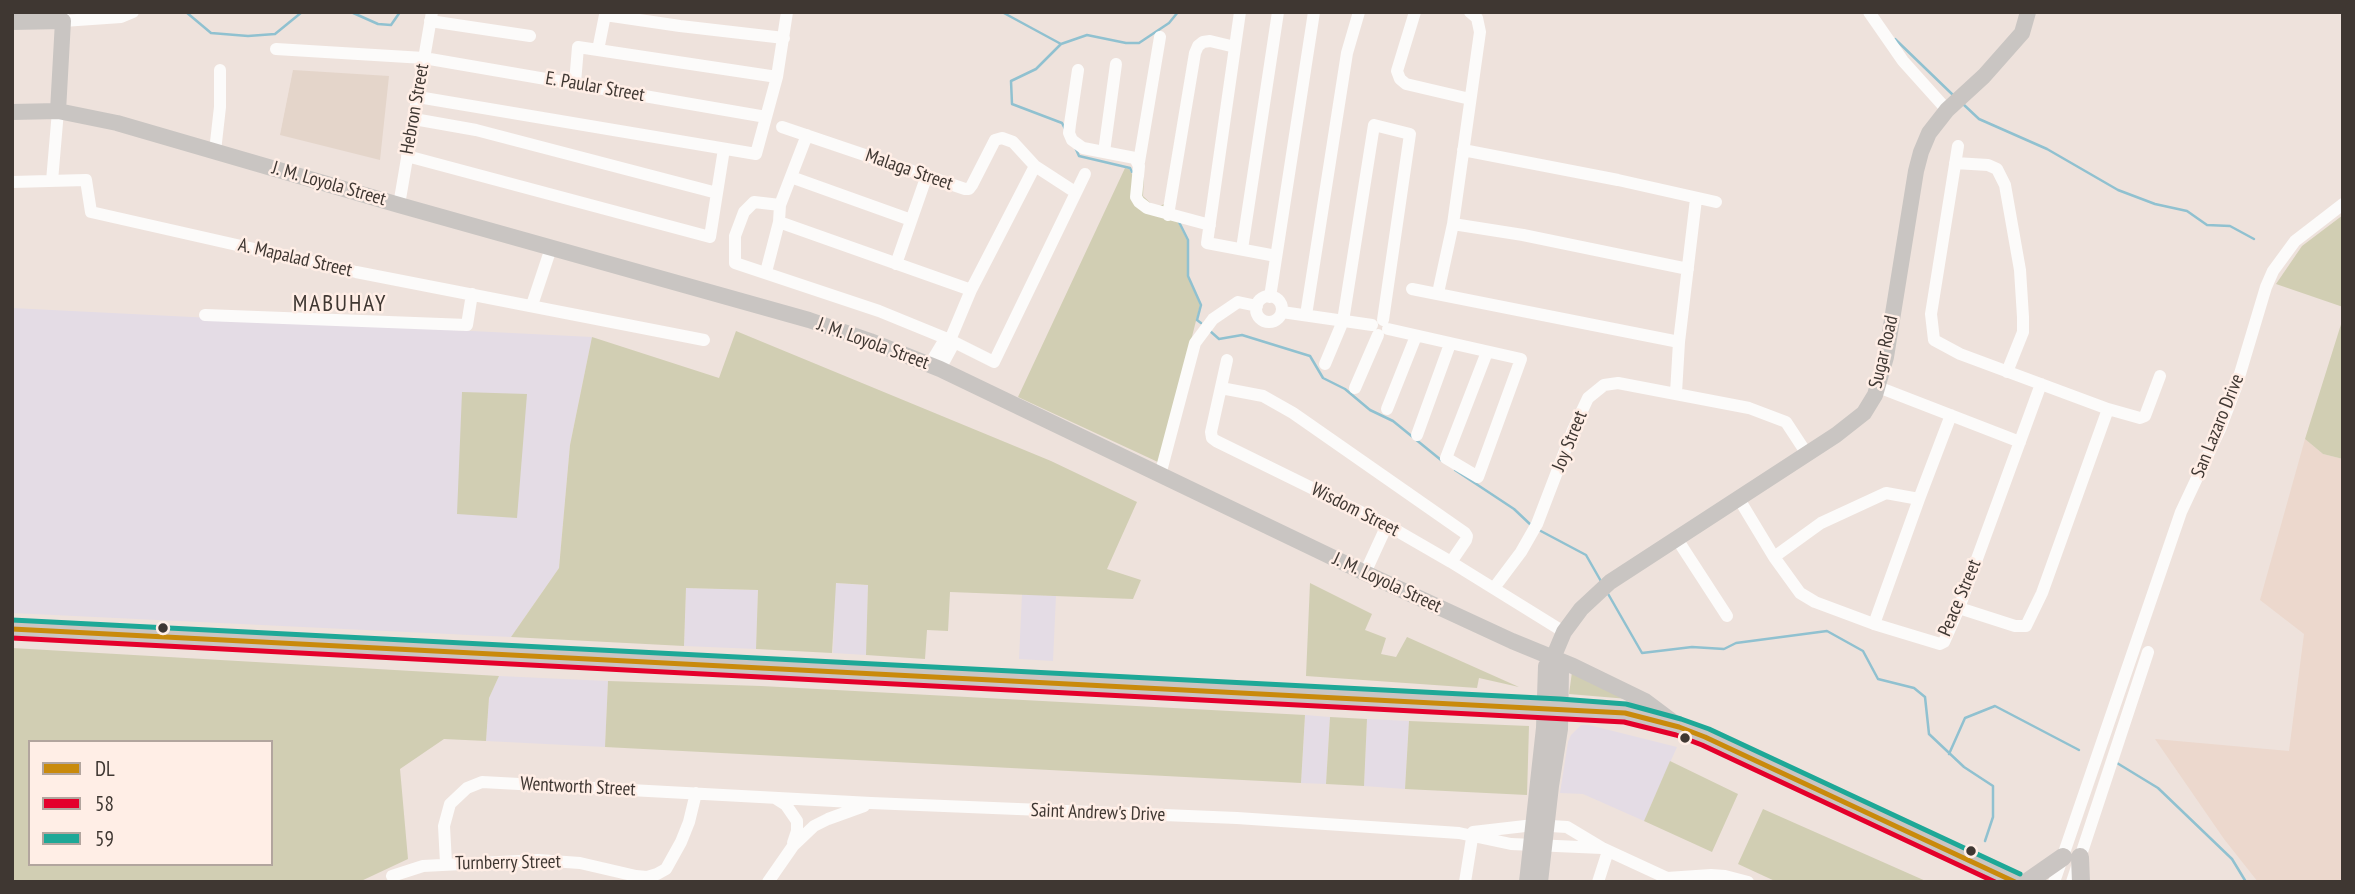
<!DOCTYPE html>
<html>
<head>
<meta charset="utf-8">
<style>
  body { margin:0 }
  #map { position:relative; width:2355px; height:894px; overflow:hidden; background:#eee2dc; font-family:"PT Sans Narrow",sans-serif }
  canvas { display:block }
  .frame { position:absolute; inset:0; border:14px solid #3f3732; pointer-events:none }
  .legend { position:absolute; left:28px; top:740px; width:245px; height:126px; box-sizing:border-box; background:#ffeee6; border:2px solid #b2a59e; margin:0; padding:9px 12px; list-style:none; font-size:21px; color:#3f3732 }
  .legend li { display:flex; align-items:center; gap:14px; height:35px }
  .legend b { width:35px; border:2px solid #b2a59e }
</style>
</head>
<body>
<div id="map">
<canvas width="2355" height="894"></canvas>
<div class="frame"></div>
<ul class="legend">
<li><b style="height:9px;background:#c98a0c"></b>DL</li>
<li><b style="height:9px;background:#e4002b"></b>58</li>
<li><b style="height:9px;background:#1ea897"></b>59</li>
</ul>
</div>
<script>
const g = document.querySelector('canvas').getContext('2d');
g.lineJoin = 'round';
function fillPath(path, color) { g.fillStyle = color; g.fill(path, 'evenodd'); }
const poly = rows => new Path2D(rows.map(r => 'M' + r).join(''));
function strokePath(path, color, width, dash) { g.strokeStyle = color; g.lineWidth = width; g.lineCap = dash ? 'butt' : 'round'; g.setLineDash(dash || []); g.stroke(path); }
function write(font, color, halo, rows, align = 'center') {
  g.font = font + ' "PT Sans Narrow",sans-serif'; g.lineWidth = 5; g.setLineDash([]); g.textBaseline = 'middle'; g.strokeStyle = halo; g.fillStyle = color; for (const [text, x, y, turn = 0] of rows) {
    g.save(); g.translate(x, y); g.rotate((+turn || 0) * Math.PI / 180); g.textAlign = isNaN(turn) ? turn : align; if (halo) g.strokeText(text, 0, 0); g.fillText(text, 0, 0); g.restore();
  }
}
const commercial = poly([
  [12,308,592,337,570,445,559,568,511,637,12,613],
  [835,583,868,585,866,655,833,653],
  [686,588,758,590,756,649,684,646],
  [1022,594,1056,596,1053,661,1019,659],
  [499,676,608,681,605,747,486,741,489,698],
  [1305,715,1330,717,1326,784,1301,783],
  [1367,719,1409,721,1405,789,1364,786],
  [1581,725,1589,725,1677,747,1644,821,1583,794,1560,793,1568,742,1571,735]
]);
const built = poly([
  [2305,439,2323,454,2343,459,2343,882,2258,882,2224,839,2155,739,2289,751,2304,634,2260,600]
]);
const education = poly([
  [293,70,389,76,380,160,280,135]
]);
const green = poly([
  [1125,168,1129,169,1135,179,1144,177,1143,196,1156,208,1172,200,1177,220,1187,240,1188,276,1200,305,1160,463,1018,397],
  [2343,215,2343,307,2276,284,2302,246],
  [2343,318,2343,459,2323,454,2305,439],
  [736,331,1051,461,1137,502,1107,569,1141,580,1133,599,950,592,948,631,927,630,925,659,866,655,868,585,836,583,832,653,756,649,758,590,686,588,684,646,511,637,559,568,570,445,592,337,719,378],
  [462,392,527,394,517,518,457,514],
  [1310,583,1372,614,1365,630,1386,638,1381,654,1396,657,1407,637,1519,687,1479,678,1477,688,1306,676],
  [12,648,499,676,489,698,486,741,444,739,400,769,408,859,359,882,12,882],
  [30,742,271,742,271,864,30,864],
  [1572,672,1628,699,1569,694],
  [608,681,761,686,1305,715,1301,783,605,747],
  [1330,717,1367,719,1364,786,1326,784],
  [1409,721,1529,726,1527,795,1405,789],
  [1670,761,1738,794,1712,852,1644,821],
  [1763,809,1928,882,1777,882,1738,864]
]);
const stream = poly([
  [186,12,211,33,248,36,275,34,302,12],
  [351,12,378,24,391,25,400,12],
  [489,12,506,12],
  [829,12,834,12],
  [1002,12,1061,44],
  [1895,39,1953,95],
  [1963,104,1979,119,2047,149,2118,190,2155,204,2187,211,2207,225,2230,226,2254,239],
  [1065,129,1062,123,1012,104,1011,81,1036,69,1061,44,1087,35,1126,43,1139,43,1169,23,1178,12],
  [1075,147,1079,156,1130,168,1132,172],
  [1178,220,1188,240,1188,276,1201,305,1197,320,1201,323],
  [1210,331,1219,339,1242,335,1310,356,1323,378,1345,389,1370,410,1393,421,1441,460],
  [1455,470,1514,509,1532,526],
  [1537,529,1586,555,1602,583],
  [1607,592,1642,653,1692,647,1724,649,1736,643,1827,631,1863,651,1878,679,1914,688,1925,697,1929,734,1964,767,1993,786,1993,817,1985,841],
  [1949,754,1965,718,1995,706,2079,750],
  [2117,763,2158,788,2232,859,2246,882]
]);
const minor = poly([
  [63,12,63,21,121,17,133,12],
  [1240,12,1207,243,1276,256],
  [1415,12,1397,71,1400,79,1406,84,1470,99],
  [1869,12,1903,61,1947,110],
  [430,21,530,36],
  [276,49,424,58,766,117],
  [598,50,605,15,680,26,784,38],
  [1078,70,1070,124,1069,133,1072,140,1083,148,1135,158,1139,166,1136,197,1139,202,1147,208,1210,225],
  [575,83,578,47,777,77],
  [418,97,756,154,777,77,787,12],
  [414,119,476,130,717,193],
  [782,127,965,189,969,189,972,185,995,140,1002,138,1013,142,1035,166,1075,192],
  [1958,146,1931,314,1934,340,1960,354,2108,409,2140,418,2145,416,2160,376],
  [1463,150,1618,180,1716,202],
  [215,151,220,107,220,70],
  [1104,152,1116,64],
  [407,156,710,237,724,149],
  [1139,162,1160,37],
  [1955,163,1988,165,1997,169,2005,185,2020,270,2023,317,2023,332,2007,372],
  [791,177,911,220],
  [52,181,58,111],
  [12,182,86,180,91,212,356,272,704,340],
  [399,205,432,12],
  [780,205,754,202,744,212,735,236,735,263,879,311,950,340,994,362,1085,174],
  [1168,215,1195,53,1198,46,1203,42,1210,41,1235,47],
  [779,222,971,290],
  [1453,224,1523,235,1688,269],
  [1242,249,1278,12],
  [896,264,927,175],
  [766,272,779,222,780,205,807,135],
  [1412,289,1679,342],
  [1438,293,1453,224,1480,32,1477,18,1470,12],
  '1256 309a13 13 0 1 1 26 0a13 13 0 1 1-26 0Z',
  [1270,297,1314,12],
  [532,305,551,248],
  [1282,312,1372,325],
  [205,315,467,325,472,294],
  [1306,315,1347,53,1359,12],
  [1388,329,1521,359,1478,477,1446,458,1487,352],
  [950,340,971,290,1035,166],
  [1227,360,1211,432,1212,438,1216,441,1387,525,1451,562,1564,632],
  [930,364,945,339],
  [1325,364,1343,321,1374,125,1410,134,1383,320],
  [940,369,954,343],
  [1878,387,2020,442],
  [1221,388,1263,396,1293,413,1465,533,1467,536,1466,540,1451,562],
  [1355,388,1378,335],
  [1676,393,1679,342,1696,199],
  [1387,409,1416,336],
  [1417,435,1450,344],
  [1160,475,1195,343,1213,319,1238,302,1257,306],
  [1739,499,1774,557,1800,593,1815,602,1874,624,1940,644,1944,642,1959,608,2041,384],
  [1677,539,1727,616],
  [1774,557,1821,523,1886,493,1919,499],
  [1365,573,1387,525],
  [1494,588,1521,552,1537,524,1573,430,1588,398,1604,385,1618,383,1749,408,1786,422,1807,454],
  [1959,608,2015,626,2026,626,2042,593,2108,409],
  [1874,624,1919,499,1951,415],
  [775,798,786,805,797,821,797,831,793,843],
  [1473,832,1534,825,1567,827,1602,848,1667,878,1711,875,1725,876,1748,882],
  [446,863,444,826,450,804,467,788,482,782,871,803,1237,818,1459,833,1511,844,1602,848],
  [392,876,423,866,538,860,580,863,636,876,647,877,657,874,666,869,681,842,689,822,696,793],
  [768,882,793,846,814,826,828,819,864,806],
  [1465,882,1473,832],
  [1598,882,1608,851],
  [2054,882,2181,512,2220,429,2236,387,2266,287,2273,271,2295,241,2343,204],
  [2072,882,2148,652]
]);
const major = poly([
  [12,22,63,21,58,111],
  [12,112,58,111,117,123,399,205,809,320,870,341,940,369,1365,573,1512,641,1573,666,1645,701,1677,725],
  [1527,882,1544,728,1546,666,1553,658,1564,632,1581,609,1610,582,1836,435,1864,413,1875,395,1886,357,1916,171,1921,152,1929,133,1947,110,1984,76,2022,33,2028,12],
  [1540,882,1551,786,1560,729,1561,671,1553,658]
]);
const highway = poly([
  [12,629,1560,708,1625,713,1679,727,1705,737,2016,882],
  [2080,857,2081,882],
  [2027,882,2063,857]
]);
const bus1 = poly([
  [12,629,1625,713,1679,727,1705,737,2015,882]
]);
const bus2 = poly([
  [12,638,1624,722,1676,735,1702,745,1995,882]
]);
const bus3 = poly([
  [12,620,1560,699,1626,704,1681,719,1709,729,2020,874]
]);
const markers = [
  [163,628,6,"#3f3732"],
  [1685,738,6,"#3f3732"],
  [1971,851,6,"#3f3732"]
];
const streetNames = [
  ["E. Paular Street",595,87,10],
  ["Hebron Street",415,109,-80],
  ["Malaga Street",909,170,19],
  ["J. M. Loyola Street",329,184,16],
  ["A. Mapalad Street",295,258,13],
  ["J. M. Loyola Street",873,344,20],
  ["Sugar Road",1884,352,-77],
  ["San Lazaro Drive",2218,426,-68],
  ["Joy Street",1570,441,-68],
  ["Wisdom Street",1355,510,27],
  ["J. M. Loyola Street",1387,583,25],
  ["Peace Street",1960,598,-67],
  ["Wentworth Street",578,787,3],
  ["Saint Andrew's Drive",1098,813,2],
  ["Turnberry Street",508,863,-1]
];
const quarterNames = [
  ["MABUHAY",340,304]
];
fillPath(commercial, '#e4dce5');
fillPath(built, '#ecd8cd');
fillPath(education, '#e4d5ca');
fillPath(green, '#d1ceb3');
strokePath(stream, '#90c1d0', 2.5);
strokePath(minor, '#fcfbfa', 12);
strokePath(major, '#c9c5c2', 16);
strokePath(highway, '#cac5c2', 18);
strokePath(bus1, '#c98a0c', 5);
strokePath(bus2, '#e4002b', 5);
strokePath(bus3, '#1ea897', 5);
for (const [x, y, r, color] of markers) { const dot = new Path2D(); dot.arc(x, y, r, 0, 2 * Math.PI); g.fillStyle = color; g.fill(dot); strokePath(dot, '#ffeee6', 2.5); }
write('19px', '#3f3732', '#ffeee6', streetNames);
g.letterSpacing = '2px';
write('23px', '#3f3732', '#ffeee6', quarterNames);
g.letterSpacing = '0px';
</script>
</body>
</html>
